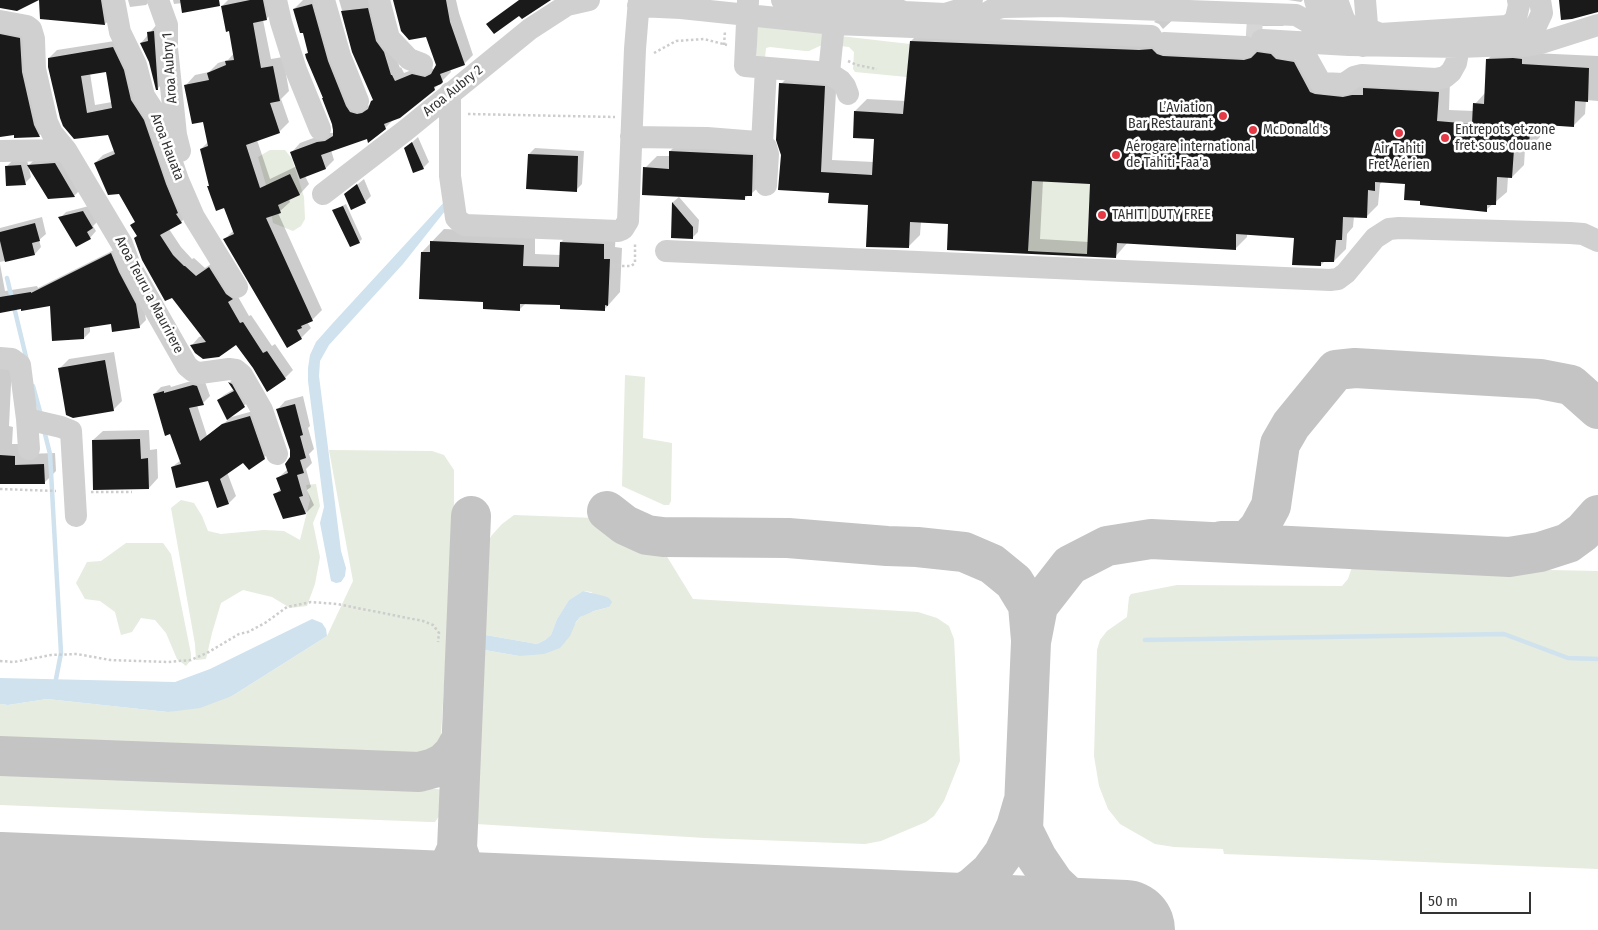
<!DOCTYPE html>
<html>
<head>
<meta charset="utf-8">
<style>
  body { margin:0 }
  #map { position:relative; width:1598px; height:930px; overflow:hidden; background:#fff; font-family:"Fira Sans Condensed",sans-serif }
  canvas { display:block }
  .scale { position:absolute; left:1420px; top:892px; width:111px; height:22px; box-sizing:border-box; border:2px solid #333; border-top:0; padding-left:6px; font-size:15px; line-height:18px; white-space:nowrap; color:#333; -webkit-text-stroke:4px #fff; paint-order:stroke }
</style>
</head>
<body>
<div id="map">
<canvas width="1598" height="930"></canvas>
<div class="scale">50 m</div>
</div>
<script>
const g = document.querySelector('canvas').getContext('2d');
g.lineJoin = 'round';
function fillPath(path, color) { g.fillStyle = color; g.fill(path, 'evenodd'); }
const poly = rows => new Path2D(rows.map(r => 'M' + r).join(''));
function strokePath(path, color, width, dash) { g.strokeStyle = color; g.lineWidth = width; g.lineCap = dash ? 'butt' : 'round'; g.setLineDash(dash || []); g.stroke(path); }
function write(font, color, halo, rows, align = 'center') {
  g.font = font + ' "Fira Sans Condensed",sans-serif'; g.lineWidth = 5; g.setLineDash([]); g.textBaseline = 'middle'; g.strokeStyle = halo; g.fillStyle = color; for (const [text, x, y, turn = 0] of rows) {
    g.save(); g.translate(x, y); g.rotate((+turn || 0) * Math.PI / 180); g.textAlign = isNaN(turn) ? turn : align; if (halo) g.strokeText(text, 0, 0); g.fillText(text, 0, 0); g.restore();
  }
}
const green = poly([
  [756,23,823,26,822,45,809,51,805,51,770,47,766,48,765,58,757,56],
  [840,36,910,44,907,77,855,72,853,69,854,52,849,47,840,46],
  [270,150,285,150,292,159,304,197,305,219,301,226,293,231,273,223,266,185,258,157],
  [1032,181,1093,184,1089,202,1088,237,1097,255,1019,250,1029,229],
  [625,375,645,377,643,438,672,443,671,501,669,505,664,505,622,486],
  [329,450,432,451,444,455,454,470,454,516,441,736,439,743,433,751,424,755,0,740,0,704,8,705,47,699,168,712,232,696,327,636,353,581],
  [316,484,320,506,313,523,320,557,315,584,307,606,290,608,272,597,243,590,221,603,212,633,206,659,196,660,195,644,171,508,181,500,194,503,202,516,208,531,221,534,264,530,284,531,300,540,310,500,306,485],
  [514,515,595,518,625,538,666,555,693,599,918,612,937,618,949,626,954,639,960,761,944,801,934,816,926,822,881,841,865,844,705,838,476,824,479,649,519,656,572,628,580,617,587,613,609,607,591,592,583,591,569,600,557,619,551,635,545,640,537,644,480,634,484,556,486,545,492,535,502,524],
  [126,543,163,543,171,554,191,654,191,660,186,666,177,659,166,633,155,620,141,618,132,632,121,635,115,612,100,601,85,599,76,583,87,562,101,561],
  [1357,566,1598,571,1598,869,1224,854,1223,849,1174,847,1155,844,1120,824,1108,809,1099,786,1094,756,1097,650,1100,640,1107,631,1127,617,1129,597,1131,594,1177,585,1342,586,1348,579,1352,567],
  [0,773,437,789,441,790,441,793,440,815,435,822,430,822,0,805]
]);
const water = poly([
  [446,200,449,206,403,264,329,345,320,361,319,376,341,551,346,568,345,576,341,582,336,583,331,581,320,523,324,507,308,381,308,368,310,355,316,342,332,324],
  [583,591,604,596,609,598,612,602,609,607,594,611,580,617,576,622,570,636,560,648,544,654,519,656,479,649,480,634,537,644,545,640,551,635,557,619,569,600],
  [312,619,322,623,326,629,327,636,232,696,200,708,168,712,47,699,8,705,0,704,0,678,175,682,210,669]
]);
const shadow = poly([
  [40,0,111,0,114,16,105,24,41,18],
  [128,0,151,0,146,5,130,7],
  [173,0,210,0,174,4],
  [228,0,274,0,276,9,266,19,263,20,271,59,283,57,289,91,281,99,289,122,279,132,257,140,270,179,297,166,292,152,300,143,327,133,334,133,325,97,306,54,309,52,304,31,294,9,303,0,321,0,366,106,371,105,374,99,354,51,339,0,376,0,400,68,401,67,404,73,422,66,434,69,438,65,427,36,394,0,456,0,459,13,473,55,464,64,450,69,451,72,434,89,394,119,385,128,368,137,331,150,334,160,326,168,305,176,309,184,300,194,289,199,290,202,278,213,322,310,312,320,307,322,311,328,301,338,225,239,234,230,225,207,210,185,201,149,209,141,204,121,186,85,195,75,209,72,218,63,228,60,234,53,230,30,222,6],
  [1288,0,1303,0,1301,2],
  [1165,11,1177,16,1163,29,1159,24,1154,22],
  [1260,14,1294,15,1283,26,1262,26,1257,27,1250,34,1247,33,1247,27],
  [158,23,167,79,158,88,150,61,141,43],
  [0,25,27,31,46,129,39,136,15,133,0,136],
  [923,29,1270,40,1322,80,1450,80,1449,110,1474,111,1475,104,1485,93,1487,60,1499,48,1533,53,1598,56,1598,101,1586,100,1585,114,1573,126,1541,124,1540,137,1528,149,1525,149,1524,165,1512,177,1508,177,1507,192,1486,210,1421,200,1406,182,1383,181,1380,184,1378,205,1366,217,1354,216,1353,227,1347,234,1346,249,1334,261,1325,261,1321,265,1295,236,1247,234,1247,237,1235,249,1128,242,1116,256,948,249,950,223,921,222,920,235,908,247,869,204,830,192,782,155,781,84,793,72,837,75,832,160,874,162,875,138,855,111,867,99,906,101,911,41],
  [1043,180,1091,183,1089,242,1040,239],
  [121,40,189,214,181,222,169,229,181,247,192,259,194,258,205,268,217,260,249,316,251,315,272,346,275,344,293,370,285,378,254,368,236,344,192,345,199,337,203,336,138,236,136,222,120,193,95,163,103,155,115,150,109,133,95,136,49,58,57,50],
  [106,70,112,102,95,105,90,73],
  [418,137,429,162,423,168,406,148],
  [683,139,765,143,764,182,751,194,749,194,744,199,645,168,657,156,670,156,670,151],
  [535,148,584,151,582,184,576,190,529,154],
  [61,158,80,190,74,196,48,198,29,165,35,159],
  [27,160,31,177,25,183,6,167,12,161],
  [364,179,371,196,365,202,352,189],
  [679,197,699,220,698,232,692,238,672,237,673,202],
  [346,204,362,239,359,242,334,210],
  [89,206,98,221,93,226,96,231,90,238,60,218,66,212],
  [42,217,46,234,39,240,41,247,35,254,0,262,0,228],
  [444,229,535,233,535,254,560,255,561,242,573,230,616,232,615,247,622,248,620,292,604,310,561,304,526,303,519,310,485,301,422,252],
  [118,248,142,297,146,320,139,327,112,323,90,326,90,332,84,338,52,305,22,307,0,312,0,264,5,291,37,286,38,288],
  [114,352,122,401,113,410,59,369,69,359],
  [0,363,12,364,9,426,13,427,12,444,26,444,26,454,55,453,56,471,44,483,0,482],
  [201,378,204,379,210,396,203,403,197,405,207,436,228,420,218,400,224,395,234,389,229,383,234,378,250,401,228,418,257,410,271,450,264,458,243,461,227,472,236,496,229,503,209,480,172,467,181,460,154,394,161,387,170,385,171,387],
  [303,396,310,426,308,428,314,449,309,454,312,463,306,469,311,487,307,490,314,505,306,513,275,495,281,488,278,478,288,469,291,457,291,450,277,410,285,401],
  [149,430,150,450,157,449,158,478,149,488,93,440,103,431]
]);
const stream = poly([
  [7,278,27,361],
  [33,386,41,415],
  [44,430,50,454,61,653,56,679],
  [1145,640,1504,634,1568,658,1598,659]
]);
const taxiway = poly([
  [607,511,625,525,647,535,663,537,788,538,887,546,917,547,964,552,992,564,1014,582,1028,605,1031,640],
  [1221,541,1247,541,1259,528,1271,506,1280,444,1291,425,1336,370,1355,368,1540,379,1571,385,1598,409],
  [0,756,419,772,434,768,444,763,453,754,461,740],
  [457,849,464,869,472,883,479,889,502,903],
  [0,879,7,882],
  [395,899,419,892,438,879,448,869,457,849,471,516],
  [877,919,931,911,973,887,990,872,1004,853,1016,827,1023,803],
  [1122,930,1073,901,1054,883,1037,858,1023,830,1031,642,1038,606,1070,565,1107,546,1151,539,1509,557,1540,552,1568,543,1583,532,1598,515]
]);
const runway = poly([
  [0,882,1125,930]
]);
const building = poly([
  [0,0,101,0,105,25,40,19,39,0,17,11,0,8],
  [180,0,219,0,220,6,182,13],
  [250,0,263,0,267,20,253,23,261,68,273,66,280,101,270,103,280,133,246,145,260,188,290,174,300,195,278,205,281,213,266,218,313,321,301,326,302,328,297,330,302,339,287,348,223,239,234,234,224,208,216,211,207,186,209,186,200,149,208,146,203,122,192,124,184,85,209,80,207,73,226,65,225,61,234,60,229,31,226,32,221,6],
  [393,0,446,0,450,22,465,65,440,74,443,82,441,84,434,87,435,90,400,118,384,124,386,129,368,143,367,139,321,155,326,169,300,179,290,152,317,142,325,141,333,136,333,130,332,124,322,98,323,98,306,58,305,54,308,53,303,33,300,33,293,9,312,4,328,61,346,106,350,112,357,114,362,113,368,109,371,101,373,100,352,52,341,11,368,8,376,41,384,52,391,75,392,75,395,81,412,74,425,77,431,74,436,65,426,37,409,40,401,31],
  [519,0,551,0,522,19,519,16,494,34,486,24],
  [1559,0,1598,0,1598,12,1572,19,1561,20],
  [154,31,158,90,156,90,149,62,140,43,148,41,147,32],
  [0,34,20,38,22,72,34,125,40,137,14,138,14,135,0,137],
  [910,41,1139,50,1152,49,1157,54,1163,56,1244,60,1251,58,1257,52,1271,54,1276,59,1294,62,1310,92,1315,94,1343,97,1352,95,1363,95,1363,88,1439,92,1437,121,1472,124,1473,103,1484,104,1486,59,1513,58,1522,59,1522,64,1589,68,1588,102,1575,101,1574,127,1530,124,1529,150,1514,149,1512,178,1497,177,1496,205,1487,205,1487,212,1420,205,1420,201,1404,200,1405,184,1375,182,1375,191,1368,190,1367,218,1343,217,1342,240,1336,240,1334,262,1321,262,1321,266,1292,265,1294,238,1236,234,1236,250,1117,243,1116,258,947,250,948,224,910,222,909,248,866,247,868,205,828,203,829,193,778,190,781,155,776,140,779,83,825,86,821,172,872,175,874,139,853,138,854,111,903,114],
  [1032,181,1090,184,1087,254,1028,251],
  [113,47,124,70,131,100,144,120,166,184,178,213,176,214,182,223,160,235,173,255,184,266,185,266,196,276,209,267,226,294,233,299,228,302,240,323,243,322,263,353,267,351,286,379,267,392,253,368,236,345,219,357,203,359,195,353,190,345,206,342,172,298,165,301,142,260,134,238,137,236,130,225,135,222,119,194,108,195,94,163,115,154,108,135,74,139,63,126,60,118,48,67,48,58],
  [106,72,112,108,87,113,81,76],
  [412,142,424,169,413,173,404,148],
  [669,151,753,155,752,196,745,196,745,200,642,195,643,167,669,169],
  [528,154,578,156,577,192,526,189],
  [55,163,75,197,48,199,27,165],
  [21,165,26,185,6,186,5,166],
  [357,184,366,203,351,210,344,194],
  [672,202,693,227,693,239,671,238],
  [343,206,360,243,350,247,332,210],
  [83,211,93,228,87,232,91,239,76,247,58,217],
  [35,223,40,241,32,243,35,255,5,262,0,241,0,232],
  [430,241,524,245,523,266,559,267,560,242,604,244,604,259,610,259,608,306,605,305,605,311,560,309,560,305,520,304,520,311,483,309,483,302,419,299,421,252,430,252],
  [111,253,119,272,136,304,140,328,112,332,111,324,84,328,84,339,52,341,50,306,21,311,21,309,0,313,0,297,31,292,31,293],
  [105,360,114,411,73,418,66,415,58,368],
  [228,382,232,384,245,407,227,420,217,400,234,391],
  [193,385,197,386,204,405,189,408,200,441,222,424,250,416,265,459,249,470,243,463,220,479,229,504,217,508,208,481,176,488,171,467,181,464,170,434,165,436,153,394,164,391,164,393],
  [295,404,303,435,300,436,306,458,300,460,304,473,297,475,303,496,299,497,306,514,283,519,273,494,281,491,276,478,288,473,285,464,290,457,290,450,276,409],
  [140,439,141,459,148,458,149,489,93,490,92,440],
  [0,455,15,456,15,465,44,464,45,484,0,484]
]);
const minorTunnel = poly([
  [1246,34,1262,35]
]);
const path = poly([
  [724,45,725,31],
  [654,53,676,41,704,39,727,45],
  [848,61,857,65,877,69],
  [468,114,615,117],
  [612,266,631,266,635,263,635,242],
  [0,489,56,491],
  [91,492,132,492],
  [0,661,14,662,51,655,77,654,110,660,168,662,191,660,207,653,239,634,248,632,265,623,287,607,311,602,337,604,423,621,433,625,439,633,438,642]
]);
const minor = poly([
  [114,0,120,32,136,65,144,96,155,113,178,180,194,217,237,287],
  [158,0,167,25,167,48,176,135,180,151],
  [276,0,281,22,296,70,320,129],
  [324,0,340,56,358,101],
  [379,0,389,38,409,59,422,64],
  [782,0,800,10,834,24,1151,36],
  [1315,0,1319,14,1331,36],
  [1337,0,1344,19,1363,46],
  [1365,0,1367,25,1371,30,1380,34,1507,26,1512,23,1516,18,1519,5,1518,0],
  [748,1,745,66,829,73,841,81,845,86,848,94],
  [798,3,894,8,904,12,945,14,965,8,972,0],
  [638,6,681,8,834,24,829,73],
  [0,21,27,26,31,29,34,39,35,69,47,122,52,133,66,150,122,244,130,266,187,366,193,371,200,373,229,369,236,370,242,375,262,410,277,454],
  [957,28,980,23,987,13,992,10,1003,7,1055,6,1296,15,1310,23,1319,43],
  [1262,40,1349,45,1459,47,1512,45,1534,30,1542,13,1540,0],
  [1164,43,1245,47],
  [1515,45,1524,46,1541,43,1598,25],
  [1283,48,1302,49,1321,83,1344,84,1354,77,1362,75,1436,79,1445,77,1451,72,1456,63,1459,47],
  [450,93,450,176,456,218,459,221,465,225,618,231,623,229,628,221,635,49,639,0],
  [631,137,707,138,757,142,766,147,768,154,766,185],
  [762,144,766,68],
  [0,151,66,150],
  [323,194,406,130,530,29,567,5,589,0],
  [666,251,1330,280,1338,279,1346,273,1375,238,1389,229,1399,228,1570,233,1583,234,1598,241],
  [0,358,12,359,20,365,27,419,29,449],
  [27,419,61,427,71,431,76,516]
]);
const markers = [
  [1223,116,5,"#e63946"],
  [1253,130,5,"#e63946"],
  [1399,133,5,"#e63946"],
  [1445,138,5,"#e63946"],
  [1116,155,5,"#e63946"],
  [1102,215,5,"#e63946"]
];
const streetNames = [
  ["Aroa Aubry 1",170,68,-94],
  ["Aroa Aubry 2",453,91,-39],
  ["Aroa Hauata",167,147,69],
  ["Aroa Teuru a Maurirere",149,295,62]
];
const poiNames = [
  ["L’Aviation",1213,108,"right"],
  ["Bar Restaurant",1213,124,"right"],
  ["McDonald's",1263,130],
  ["Entrepots et zone",1455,130],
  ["fret sous douane",1455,146],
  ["Aérogare international",1126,147],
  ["de Tahiti-Faa'a",1126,163],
  ["Air Tahiti",1399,149,"center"],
  ["Fret Aérien",1399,165,"center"],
  ["TAHITI DUTY FREE",1112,215]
];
fillPath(green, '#e6ecdf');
fillPath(water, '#cfe2ee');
fillPath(shadow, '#0003');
strokePath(stream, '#cfe2ee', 4.5);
strokePath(taxiway, '#c4c4c4', 40);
strokePath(runway, '#c4c4c4', 100);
fillPath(building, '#1a1a1a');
strokePath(minorTunnel, '#d6d6d6', 22, [22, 11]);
strokePath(path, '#cdcdcd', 2.5, [2.5, 2.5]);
strokePath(minor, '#d0d0d0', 22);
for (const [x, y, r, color] of markers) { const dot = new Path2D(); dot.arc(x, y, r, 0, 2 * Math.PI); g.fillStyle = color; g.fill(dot); strokePath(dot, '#fff', 2); }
write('14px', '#333', '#fff', streetNames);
write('14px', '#333', '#fff', poiNames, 'left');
</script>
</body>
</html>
